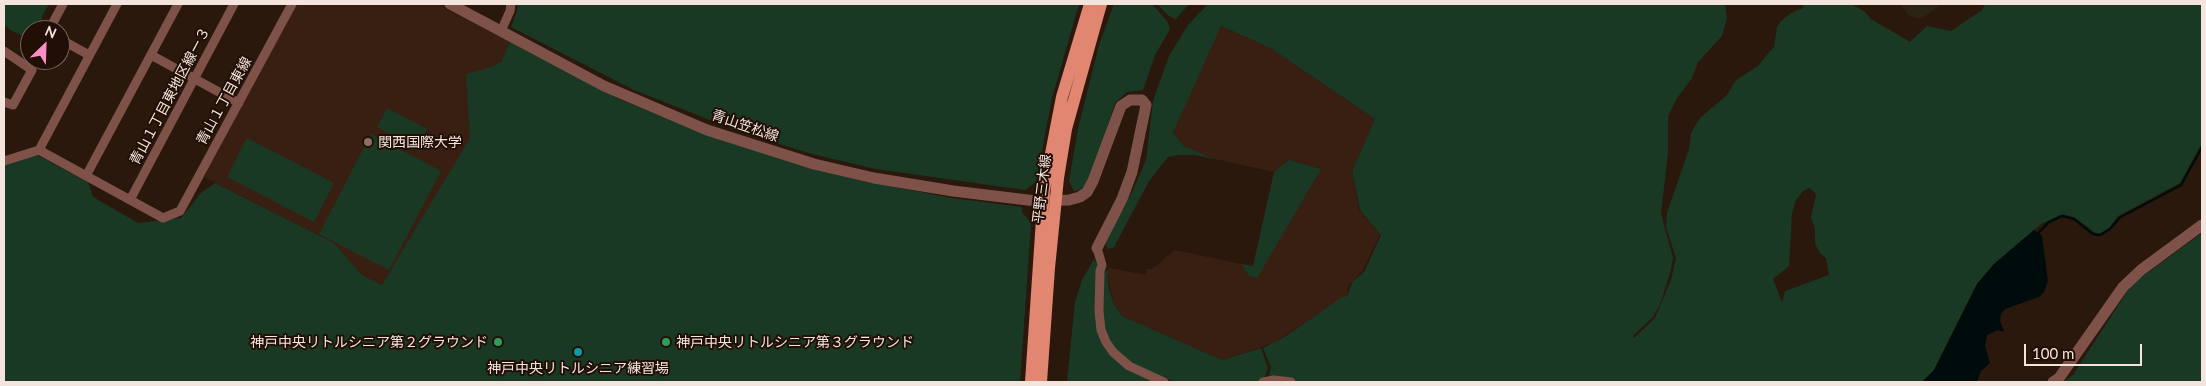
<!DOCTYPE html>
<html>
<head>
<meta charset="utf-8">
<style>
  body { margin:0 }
  #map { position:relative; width:2206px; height:386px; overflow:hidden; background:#2b180d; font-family:Lato,sans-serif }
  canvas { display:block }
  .frame { position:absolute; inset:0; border:5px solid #f3e5de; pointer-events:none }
  .north { position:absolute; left:20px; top:20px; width:50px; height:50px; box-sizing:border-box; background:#210f05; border:1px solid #75655c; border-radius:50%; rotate:24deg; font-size:14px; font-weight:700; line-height:20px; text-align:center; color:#f3e5de }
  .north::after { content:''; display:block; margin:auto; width:18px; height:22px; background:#fa8fc8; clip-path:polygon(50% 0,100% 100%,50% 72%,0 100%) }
  .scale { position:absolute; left:2024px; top:344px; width:118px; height:22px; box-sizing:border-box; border:2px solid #f3e5de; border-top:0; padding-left:6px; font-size:15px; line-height:18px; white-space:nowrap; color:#f3e5de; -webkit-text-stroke:4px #210f05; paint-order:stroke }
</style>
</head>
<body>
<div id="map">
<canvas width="2206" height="386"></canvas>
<div class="frame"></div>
<div class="north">N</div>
<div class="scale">100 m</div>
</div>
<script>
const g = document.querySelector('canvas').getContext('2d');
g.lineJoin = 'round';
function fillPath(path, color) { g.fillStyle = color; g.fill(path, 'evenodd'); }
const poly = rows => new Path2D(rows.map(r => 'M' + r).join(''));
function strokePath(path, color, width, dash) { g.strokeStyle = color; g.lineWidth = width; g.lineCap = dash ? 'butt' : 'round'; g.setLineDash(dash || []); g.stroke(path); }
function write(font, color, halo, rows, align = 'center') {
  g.font = font + ' Lato,"Noto Sans JP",sans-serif'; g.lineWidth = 4; g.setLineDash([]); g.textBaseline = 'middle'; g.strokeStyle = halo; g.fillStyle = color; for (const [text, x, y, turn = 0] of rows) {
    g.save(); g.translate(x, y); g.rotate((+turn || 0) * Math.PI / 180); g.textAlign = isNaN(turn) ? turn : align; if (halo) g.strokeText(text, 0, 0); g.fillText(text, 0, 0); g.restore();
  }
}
const commercial = poly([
  [1900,4,1942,4,1921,19,1909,16]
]);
const built = poly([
  [296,4,437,4,510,42,501,62,505,91,382,285,362,275,334,243,204,177],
  [1220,26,1272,49,1375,119,1352,171,1359,210,1380,234,1363,270,1348,286,1347,296,1273,343,1222,360,1122,316,1114,305,1107,276,1110,268,1146,275,1147,269,1152,269,1175,250,1241,264,1249,276,1321,169,1289,160,1274,172,1215,159,1184,146,1173,133]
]);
const green = poly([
  [4,4,49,4,42,16,41,30,30,30,30,39,10,30,4,24],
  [518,4,1079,4,1052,98,1036,182,1025,190,876,169,812,154,738,131,634,90,511,27,517,11],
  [1114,4,1152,4,1167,21,1170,29,1155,55,1143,90,1127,92,1115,103,1099,153,1086,184,1080,190,1074,191,1069,181,1078,129,1099,45],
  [1157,4,1189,4,1176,19,1169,16],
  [1208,4,1725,4,1727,18,1722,36,1698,62,1692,78,1677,98,1668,116,1668,152,1661,214,1673,258,1671,269,1661,302,1653,317,1633,336,1634,338,1655,318,1671,280,1676,258,1666,227,1667,213,1689,149,1691,133,1700,118,1727,95,1736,80,1758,66,1766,56,1774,47,1777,27,1781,21,1791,13,1803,8,1803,4,1851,4,1864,11,1871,19,1910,42,1927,26,1951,31,1982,10,1985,4,2202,4,2202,143,2180,183,2118,216,2109,228,2100,234,2094,232,2074,217,2063,214,2041,224,1994,264,1977,284,1934,370,1922,382,1298,382,1288,379,1268,378,1271,367,1263,348,1286,336,1341,298,1347,296,1353,281,1364,272,1381,235,1360,210,1352,171,1375,119,1272,49,1221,26,1173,133,1184,146,1215,159,1195,155,1178,155,1168,157,1149,181,1114,247,1108,249,1105,243,1133,190,1146,160,1153,101,1169,56,1188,25],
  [1810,188,1816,194,1811,218,1815,229,1815,244,1820,253,1826,258,1829,275,1785,291,1782,302,1773,279,1789,266,1792,213,1796,200,1803,191],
  [510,42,619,99,684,126,868,182,952,198,1022,207,1022,212,1031,223,1020,382,4,382,4,163,33,153,88,182,93,197,138,223,181,218,201,193,215,183,334,243,362,275,382,285,470,138,466,74,485,69,501,62],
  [387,108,427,129,417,149,377,127],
  [371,134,441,171,389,270,319,234],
  [247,138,334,183,314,222,227,177],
  [1289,160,1321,169,1257,278,1249,276,1241,264,1253,266,1274,172],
  [2202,233,2202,382,2063,382,2073,375,2132,284],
  [1094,259,1097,265,1100,335,1128,369,1156,382,1067,382,1075,302,1082,280],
  [1110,268,1107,276,1109,289,1114,305,1122,316,1222,360,1261,348,1268,368,1264,379,1256,382,1176,382,1138,369,1118,353,1104,332,1102,275]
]);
const water = poly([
  [2034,230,2042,236,2048,281,2044,292,2039,297,2005,309,2001,314,2000,320,2004,332,1998,330,1987,335,1985,346,1990,363,1981,371,1977,382,1922,382,1934,370,1977,284,1994,264]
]);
const stream = poly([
  [2038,233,2049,222,2062,216,2074,219,2093,234,2100,235,2110,229,2119,218,2181,185,2202,147]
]);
const minor = poly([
  [49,30,63,4],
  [501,31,510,11,511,4],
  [60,39,89,55],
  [4,51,32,70,13,105,4,102],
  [151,55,239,103],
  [39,150,163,218,180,211,292,4],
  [4,161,39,150,117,4],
  [86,176,178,4],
  [130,200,234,4],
  [1097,248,1102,265,1100,271,1099,311,1101,330,1106,342,1113,352,1129,366,1164,382],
  [1263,382,1274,380,1291,382]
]);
const tertiary = poly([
  [450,4,604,86,707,130,814,164,874,178,953,191,1036,201,1069,200,1080,197,1087,192,1093,181,1121,106,1130,100,1142,100,1146,105,1132,172,1122,199,1097,248],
  [2053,382,2059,378,2123,287,2141,270,2202,225]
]);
const primary = poly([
  [1031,382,1044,190,1062,97,1090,4],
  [1041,382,1049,268,1058,178,1066,129,1101,4]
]);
const markers = [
  [368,142,5,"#8d6e63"],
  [498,342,5,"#2e9e5b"],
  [666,342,5,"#2e9e5b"],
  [578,352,5,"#0f9aa8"]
];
const streetNames = [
  ["青山１丁目東地区線ー３",170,96,-62],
  ["青山１丁目東線",224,101,-61],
  ["青山笠松線",745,126,19],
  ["平野三木線",1042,189,-83]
];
const poiNames = [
  ["関西国際大学",378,142],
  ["神戸中央リトルシニア第２グラウンド",488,342,"right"],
  ["神戸中央リトルシニア第３グラウンド",676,342],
  ["神戸中央リトルシニア練習場",578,368,"center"]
];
fillPath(commercial, '#2b2313');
fillPath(built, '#381f11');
fillPath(green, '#1a3925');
fillPath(water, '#000b0c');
strokePath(stream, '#000b0c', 2.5);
strokePath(minor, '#7e5248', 9);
strokePath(tertiary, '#7e5248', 11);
strokePath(primary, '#e08671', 12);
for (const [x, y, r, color] of markers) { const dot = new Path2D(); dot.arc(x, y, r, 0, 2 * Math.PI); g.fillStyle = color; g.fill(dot); strokePath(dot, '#210f05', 2); }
write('14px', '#f3e5de', '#210f05', streetNames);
write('14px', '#f3e5de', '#210f05', poiNames, 'left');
</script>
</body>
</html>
